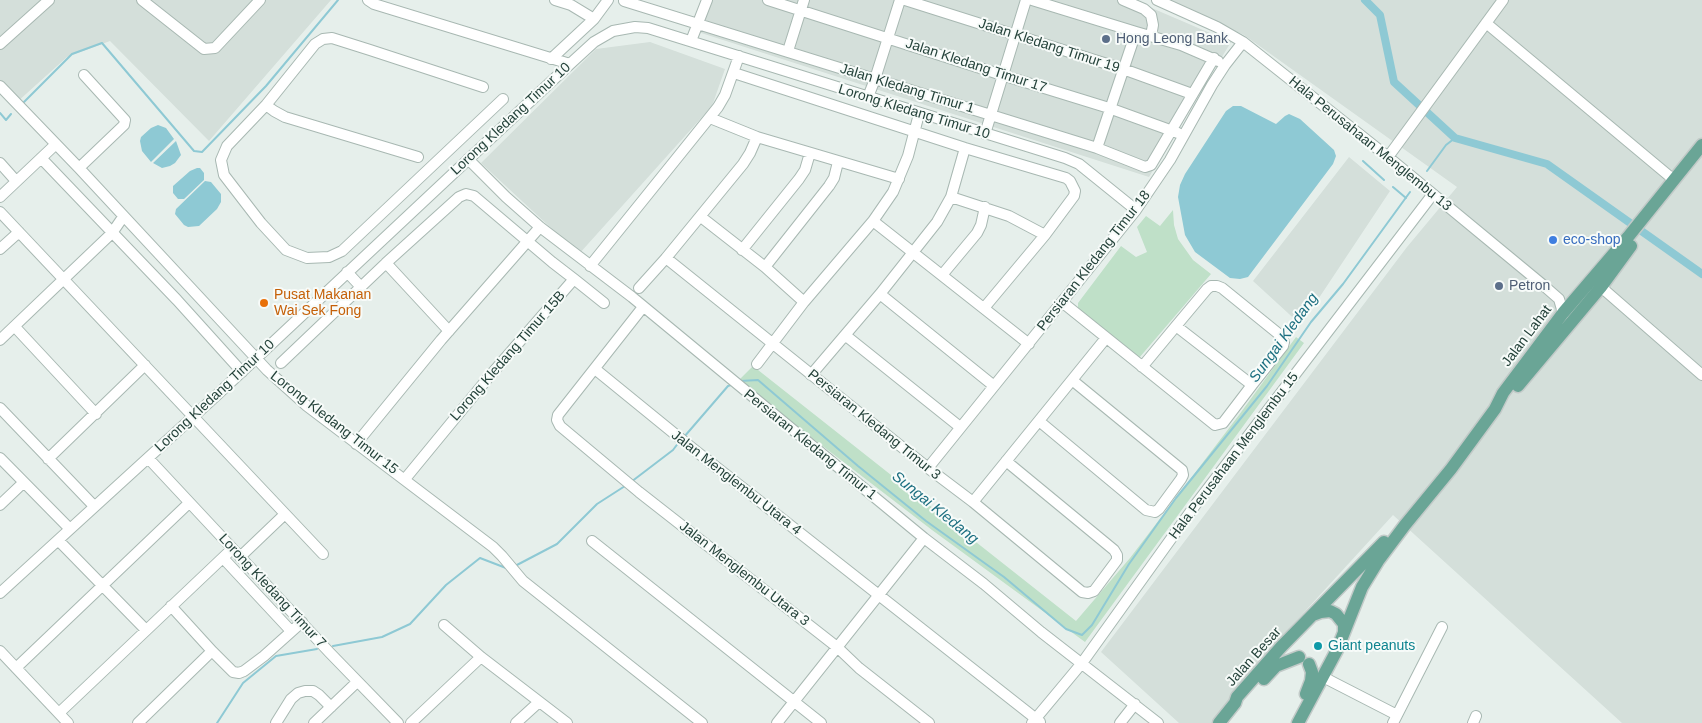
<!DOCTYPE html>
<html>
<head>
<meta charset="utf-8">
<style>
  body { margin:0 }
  canvas { display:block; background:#e6efeb }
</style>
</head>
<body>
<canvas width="1702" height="723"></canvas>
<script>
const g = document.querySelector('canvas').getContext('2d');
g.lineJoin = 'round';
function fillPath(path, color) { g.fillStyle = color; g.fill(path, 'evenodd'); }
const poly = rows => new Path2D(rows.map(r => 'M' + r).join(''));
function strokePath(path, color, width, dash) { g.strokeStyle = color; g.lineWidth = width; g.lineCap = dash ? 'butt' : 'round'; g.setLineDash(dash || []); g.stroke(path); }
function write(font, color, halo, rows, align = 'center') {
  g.font = font + ' Helvetica,sans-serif'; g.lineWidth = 4; g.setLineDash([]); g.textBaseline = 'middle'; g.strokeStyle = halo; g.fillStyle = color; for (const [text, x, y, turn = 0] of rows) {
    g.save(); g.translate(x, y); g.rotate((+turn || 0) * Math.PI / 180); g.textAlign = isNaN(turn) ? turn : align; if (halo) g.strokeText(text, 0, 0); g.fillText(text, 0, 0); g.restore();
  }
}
const built = poly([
  [0,0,331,0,209,141,110,41,67,57,16,103,0,88],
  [705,0,1133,0,1231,42,1149,177,695,31],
  [1168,0,1702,0,1702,723,1622,723,1393,515,1287,631,1215,723,1179,723,1101,652,1407,247,1457,187,1244,35],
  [650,42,725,69,712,106,579,254,481,163,596,49],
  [1349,157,1390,191,1301,325,1253,281]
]);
const green = poly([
  [1173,210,1174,225,1178,239,1193,260,1211,274,1139,358,1078,309,1078,303,1121,246,1136,257,1147,252,1137,227,1146,216,1160,226],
  [1296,337,1304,343,1085,642,932,530,738,381,753,366,1076,621,1130,558,1239,415]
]);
const water = poly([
  [1233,106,1241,106,1276,124,1285,116,1289,114,1300,119,1334,150,1336,156,1333,164,1248,277,1240,279,1230,278,1195,252,1185,235,1178,197,1180,185,1185,174,1226,111],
  [158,125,166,128,174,139,151,162,142,151,140,141,141,137,151,128],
  [176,141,181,155,175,163,170,166,162,168,153,163],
  [197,168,200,168,204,173,204,180,184,199,178,199,173,193,173,186,190,171],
  [205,181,211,182,221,194,221,202,217,209,199,226,188,227,184,225,175,214,176,209]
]);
const stream = poly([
  [23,103,72,54,102,43,194,151,202,152,266,86,338,0],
  [0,113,6,120,11,114],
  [1363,161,1384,180],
  [1427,171,1446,145,1455,138],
  [1393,187,1406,198],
  [740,381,758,380,858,466,926,521,1004,577,1066,629,1082,635,1092,625,1129,564,1176,498,1267,386,1311,322,1343,284,1410,192],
  [684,437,728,386,731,385],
  [631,482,673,450,679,442],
  [515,566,557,544,597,504,625,486],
  [333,646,382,637,410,624,446,585,480,558,506,568],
  [217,723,243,683,276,656,317,649]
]);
const canal = poly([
  [1365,0,1380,15,1394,82,1455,138,1547,164,1702,274]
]);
const minor = poly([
  [142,0,204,49,215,48,260,0],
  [368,0,374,4,570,64],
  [555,0,571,5,594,19],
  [768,0,1002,75,1109,108,1178,133],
  [905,0,1123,69,1192,94],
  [1032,0,1136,32,1181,45,1218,61],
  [1123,0,1144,9,1151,15,1153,25,1151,36],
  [1157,0,1217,27,1243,42,1388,157,1543,285,1559,299,1563,313],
  [624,1,1097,148,1145,167,1151,165,1214,58],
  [1486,23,1674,180],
  [691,41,707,0],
  [0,44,49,0],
  [788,51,804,0],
  [551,59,594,19,608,0],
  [734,73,965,148,1066,178,1070,181,1075,191,1074,196,1045,235,984,308],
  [0,86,79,168,267,370,307,406,493,547,502,556,523,581,702,723],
  [483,87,370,50,332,38,323,39,315,44,266,105,227,146,221,160,224,175,261,223,286,250,307,258,329,257,342,251,503,99],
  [868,97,875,79,900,0],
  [266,105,274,111,285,117,418,157],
  [710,118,757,137,899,179],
  [985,134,1026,0],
  [1097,148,1136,32],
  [1388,157,1503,0],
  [41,158,177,300,242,372],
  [468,159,506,197,540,227,632,297,924,538,984,584,1041,632,1158,723],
  [0,163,16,181],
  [79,168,124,125,125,120,84,75],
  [0,197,56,144],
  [951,197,1009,216,1045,235],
  [0,212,323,554],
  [701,217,765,267,804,302],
  [873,221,1029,344],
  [0,249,19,232],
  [742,250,799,179,805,170,810,153],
  [666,258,928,468,973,502,1082,592,1088,593,1094,591,1117,560,1117,555,1114,550,1006,461],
  [386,263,449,331],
  [590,266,718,107,725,95,739,56],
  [765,267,829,186,834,178,838,162],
  [347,272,361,287],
  [942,275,977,233,981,225,985,207],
  [574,279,604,303],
  [1601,287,1702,375],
  [639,288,666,258,743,164,750,153,757,137],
  [880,294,994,386],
  [1062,302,1215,425,1223,423,1252,385],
  [643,307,558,415,557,420,560,426,639,492,837,647,859,668,929,723],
  [15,327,96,414],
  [845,335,960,427],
  [0,340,112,233,123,217],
  [281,363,386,263,459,197,466,194,474,196,552,262,574,279,488,378,405,479],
  [757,364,804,302,873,221,893,192,908,156,919,114],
  [1142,367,1176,326,1207,289,1211,286,1217,286,1222,288,1280,335,1284,342,1283,346,1252,385,1176,326],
  [595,369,692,448,1040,722],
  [811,375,880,294,937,222,951,197,965,148],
  [0,408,94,506],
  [1039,421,1146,510,1155,512,1159,509,1181,479,1183,475,1182,470,1072,380],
  [356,444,441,340,540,227],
  [0,458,70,529],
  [148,458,330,653,398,723],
  [48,459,145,365],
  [928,468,1136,210,1170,160,1212,85,1225,65,1243,42],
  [973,502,1106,338],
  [0,505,23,483],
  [58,540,146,630],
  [592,541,821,723],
  [240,557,285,514],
  [223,558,291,631],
  [0,593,218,394,570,64,594,42,613,31,635,27,648,28,1065,158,1079,164,1136,210],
  [171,606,212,651,233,672,239,673,244,671,264,656,302,622],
  [444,625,481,657,567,723],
  [0,651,68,723],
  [16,668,189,503],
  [1323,677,1397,715],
  [59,713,232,549],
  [138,723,212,651],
  [276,723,291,699,298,693,305,691,313,691,319,695,331,707],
  [314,723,357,682],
  [411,723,481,657],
  [516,723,539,702],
  [777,723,924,538],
  [1032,723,1082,663,1196,504,1433,194],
  [1120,723,1135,704],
  [1393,723,1442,627],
  [1473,723,1476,716]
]);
const major = poly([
  [1518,386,1601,287,1631,246],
  [1313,615,1321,612,1330,611,1336,614,1344,624,1344,631],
  [1264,679,1276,666,1299,657],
  [1306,694,1311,681,1312,672,1309,664],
  [1219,723,1235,703,1237,697,1281,647,1384,542],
  [1298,723,1337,650,1362,587,1378,561,1405,525,1451,469,1495,409,1503,393,1563,313,1628,237,1702,145]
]);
const markers = [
  [1106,39,5,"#5c6f8a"],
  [1553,240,5,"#3f7fe0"],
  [1499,286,5,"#5c6f8a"],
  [264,303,5,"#e8710a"],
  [1318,646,5,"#0f9aa8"]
];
const serviceNames = [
  ["Hong Leong Bank",1116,39],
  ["Petron",1509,286]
];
const streetNames = [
  ["Jalan Kledang Timur 19",1049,46,18],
  ["Jalan Kledang Timur 17",976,66,18],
  ["Jalan Kledang Timur 1",907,89,17],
  ["Lorong Kledang Timur 10",914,112,17],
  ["Lorong Kledang Timur 10",511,119,-43],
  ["Hala Perusahaan Menglembu 13",1370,144,39],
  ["Persiaran Kledang Timur 18",1094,261,-52],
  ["Jalan Lahat",1527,336,-53],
  ["Lorong Kledang Timur 15B",508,356,-49],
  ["Lorong Kledang Timur 10",215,396,-43],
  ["Lorong Kledang Timur 15",334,423,38],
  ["Persiaran Kledang Timur 3",874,425,39],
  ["Persiaran Kledang Timur 1",810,445,39],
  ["Hala Perusahaan Menglembu 15",1234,456,-53],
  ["Jalan Menglembu Utara 4",736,483,38],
  ["Jalan Menglembu Utara 3",744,574,38],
  ["Lorong Kledang Timur 7",272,591,47],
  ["Jalan Besar",1254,657,-48]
];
const shopNames = [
  ["eco-shop",1563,240]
];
const foodNames = [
  ["Pusat Makanan",274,295],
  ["Wai Sek Fong",274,311]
];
const cultureNames = [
  ["Giant peanuts",1328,646]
];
const waterNames = [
  ["Sungai Kledang",1284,338,-54],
  ["Sungai Kledang",935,508,39]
];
fillPath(built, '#d4dfda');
fillPath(green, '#bfe0c8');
fillPath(water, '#8ec9d4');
strokePath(stream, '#8ec9d4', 2);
strokePath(canal, '#8ec9d4', 8);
strokePath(minor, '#a8b8b2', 12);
strokePath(major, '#c2cac8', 15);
strokePath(minor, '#fff', 10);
strokePath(major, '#6aa596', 12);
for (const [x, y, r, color] of markers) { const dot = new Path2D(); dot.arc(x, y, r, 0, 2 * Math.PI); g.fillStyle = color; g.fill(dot); strokePath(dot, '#f7fbf9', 2); }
write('14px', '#4e5e75', '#f7fbf9', serviceNames, 'left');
write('14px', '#24423a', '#f7fbf9', streetNames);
write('14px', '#366cbe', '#f7fbf9', shopNames, 'left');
write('14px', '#c56008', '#f7fbf9', foodNames, 'left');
write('14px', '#0d838f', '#f7fbf9', cultureNames, 'left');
write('italic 15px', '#1c6f80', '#f7fbf9', waterNames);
</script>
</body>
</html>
